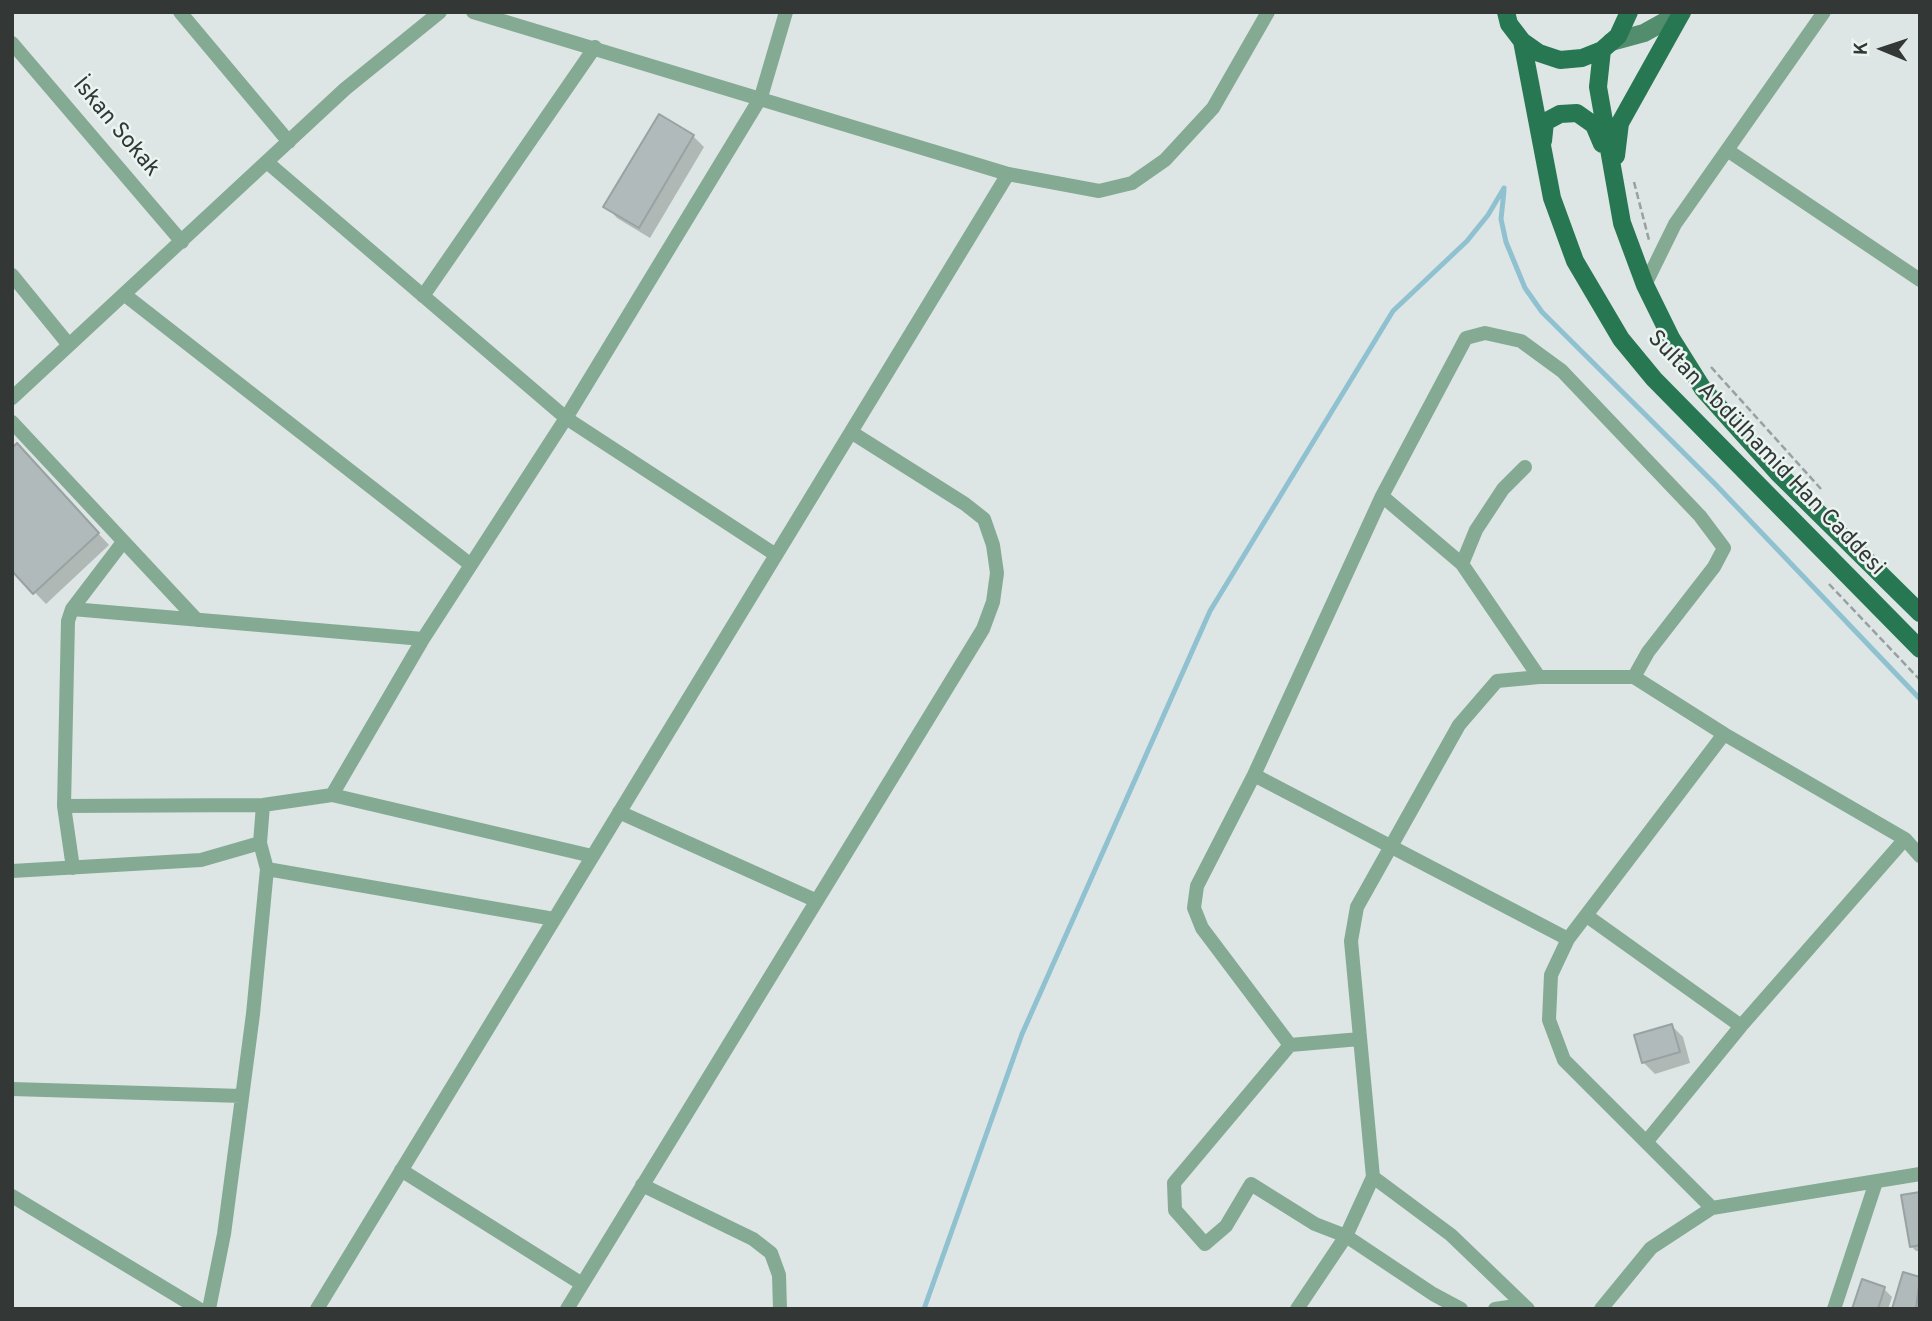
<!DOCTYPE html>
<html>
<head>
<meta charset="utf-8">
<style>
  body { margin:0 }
  #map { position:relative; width:1932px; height:1321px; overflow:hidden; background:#dde6e4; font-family:Overpass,sans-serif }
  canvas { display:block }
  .frame { position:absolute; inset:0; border:14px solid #333736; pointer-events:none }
  .north { position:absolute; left:1848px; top:14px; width:70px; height:70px; -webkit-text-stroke:5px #eaf4f1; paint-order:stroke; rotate:272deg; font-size:19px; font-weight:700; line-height:28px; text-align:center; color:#333736 }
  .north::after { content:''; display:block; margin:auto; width:24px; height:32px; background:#333736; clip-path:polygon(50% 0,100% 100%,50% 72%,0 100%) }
</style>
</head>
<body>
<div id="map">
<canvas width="1932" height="1321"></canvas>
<div class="frame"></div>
<div class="north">K</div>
</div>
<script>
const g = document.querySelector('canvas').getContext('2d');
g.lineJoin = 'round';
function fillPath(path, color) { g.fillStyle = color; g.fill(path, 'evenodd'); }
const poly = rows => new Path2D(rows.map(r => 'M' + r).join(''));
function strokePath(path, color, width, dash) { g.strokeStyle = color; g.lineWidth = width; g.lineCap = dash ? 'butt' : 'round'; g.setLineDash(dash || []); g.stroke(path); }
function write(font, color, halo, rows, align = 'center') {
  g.font = font + ' Overpass,sans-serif'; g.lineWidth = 5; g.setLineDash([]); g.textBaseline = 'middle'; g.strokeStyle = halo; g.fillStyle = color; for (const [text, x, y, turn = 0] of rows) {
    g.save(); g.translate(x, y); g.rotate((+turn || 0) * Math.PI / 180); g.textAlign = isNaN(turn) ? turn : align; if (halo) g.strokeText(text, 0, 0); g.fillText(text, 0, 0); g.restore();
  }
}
const shadow = poly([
  [693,136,704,147,650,238,617,218,606,206],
  [28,457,109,545,46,604,12,569],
  [1672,1026,1683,1037,1690,1063,1655,1074,1643,1062],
  [1920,1193,1920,1251,1916,1251,1911,1246],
  [1920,1279,1920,1309,1894,1309],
  [1884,1289,1892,1297,1888,1309,1854,1309]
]);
const stream = poly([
  [1504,191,1501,219,1506,242,1525,288,1542,312,1716,485,1920,699],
  [924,1309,1022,1034,1210,611,1393,311,1467,241,1488,215,1504,188]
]);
const building = poly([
  [659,114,694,135,639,228,603,207,659,114],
  [17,443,99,533,33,594,12,571,12,448,17,443],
  [1672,1024,1680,1052,1642,1063,1634,1035,1672,1024],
  [1920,1192,1920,1245,1910,1247,1901,1195,1920,1192],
  [1903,1272,1920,1277,1916,1309,1892,1309,1903,1272],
  [1862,1279,1885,1287,1878,1309,1852,1309,1862,1279]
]);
const path = poly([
  [1634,182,1649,240],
  [1711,367,1821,489],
  [1829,584,1920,680]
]);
const minor = poly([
  [180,12,289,142],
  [473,12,1008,174,1099,191,1132,183,1165,160,1213,108,1268,12],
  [12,43,182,242],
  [1727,150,1920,280],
  [268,163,566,418,776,555],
  [12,275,69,345],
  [1645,285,1675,224,1824,12],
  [125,295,471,565],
  [423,296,595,47],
  [12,398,345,89,440,12],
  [12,422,197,620],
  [1382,496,1462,564,1539,677],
  [1462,564,1476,530,1503,489,1525,467],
  [72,609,423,639],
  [1254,775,1568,939],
  [332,795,423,639,566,418,761,97,786,12],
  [64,806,263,805,332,795,592,856],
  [619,812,817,901],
  [73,868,64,806,68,621,72,609,123,542],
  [267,869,554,919],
  [12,871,201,860,260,843],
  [1587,916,1741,1026],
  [1360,1039,1290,1045,1174,1183,1175,1210,1205,1244,1226,1226,1251,1184,1315,1224,1346,1236,1433,1294,1461,1309],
  [1290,1045,1202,928,1194,908,1197,886,1254,775,1382,496,1466,338,1485,333,1521,341,1562,371,1700,516,1724,548,1714,567,1648,652,1634,677],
  [12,1089,242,1096],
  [1647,1141,1741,1026,1905,839],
  [401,1170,582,1284],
  [1373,1177,1451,1235,1528,1309],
  [642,1185,753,1239,771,1253,779,1275,780,1309],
  [12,1196,199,1309],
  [1712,1208,1564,1060,1549,1020,1551,975,1568,939,1724,734],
  [209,1309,224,1234,253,1014,267,869,260,843,263,805],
  [317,1309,1008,174],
  [567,1309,983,629,993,602,997,573,993,545,984,519,965,504,851,432],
  [1297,1309,1346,1236,1373,1177,1351,941,1357,907,1459,725,1497,681,1539,677,1634,677,1724,734,1905,839,1920,856],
  [1495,1309,1522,1305],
  [1601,1309,1651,1248,1712,1208,1920,1174],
  [1834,1309,1876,1182]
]);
const secondary = poly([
  [1611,42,1644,33,1682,12]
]);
const primary = poly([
  [1506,12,1509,24,1522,41,1539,53,1560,60,1582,58,1602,50,1618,36,1629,12],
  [1522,41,1552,198,1575,261,1621,339,1654,379,1920,649],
  [1602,50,1598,87,1622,223,1645,285,1671,338,1703,389,1778,473,1920,613],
  [1543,141,1545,122,1560,114,1577,113,1594,125,1602,144],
  [1616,156,1620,123,1682,12]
]);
const streetNames = [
  ["İskan Sokak",115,128,50],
  ["Sultan Abdülhamid Han Caddesi",1765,454,46]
];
fillPath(shadow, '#0003');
strokePath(stream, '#90c1d0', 5);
fillPath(building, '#b0baba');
strokePath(building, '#98a2a2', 2);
strokePath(path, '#99a09f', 2.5, [7, 3.5]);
strokePath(minor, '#84aa94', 14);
strokePath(secondary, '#528d6d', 18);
strokePath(primary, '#277752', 18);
write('23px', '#333736', '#eaf4f1', streetNames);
</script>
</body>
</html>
